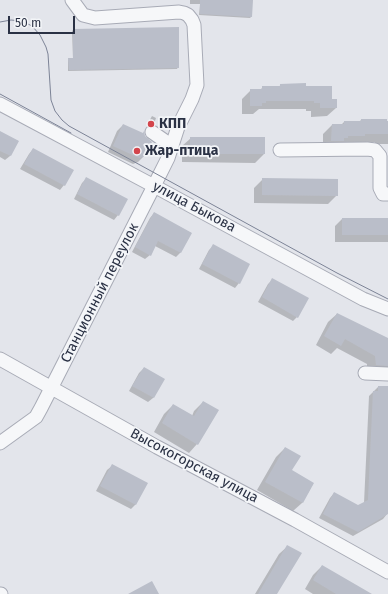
<!DOCTYPE html>
<html>
<head>
<meta charset="utf-8">
<style>
  body { margin:0 }
  #map { position:relative; width:388px; height:594px; overflow:hidden; background:#e3e5eb; font-family:"Fira Sans",sans-serif }
  canvas { display:block }
  .scale { position:absolute; left:8px; top:16px; width:67px; height:18px; box-sizing:border-box; border:2px solid #2a3144; border-top:0; padding-left:5px; font-size:12px; line-height:14px; white-space:nowrap; color:#2a3144; -webkit-text-stroke:3px #f3f5f8; paint-order:stroke }
</style>
</head>
<body>
<div id="map">
<canvas width="388" height="594"></canvas>
<div class="scale">50 m</div>
</div>
<script>
const g = document.querySelector('canvas').getContext('2d');
g.lineJoin = 'round';
function fillPath(path, color) { g.fillStyle = color; g.fill(path, 'evenodd'); }
const poly = rows => new Path2D(rows.map(r => 'M' + r).join(''));
function strokePath(path, color, width, dash) { g.strokeStyle = color; g.lineWidth = width; g.lineCap = dash ? 'butt' : 'round'; g.setLineDash(dash || []); g.stroke(path); }
function write(font, color, halo, rows, align = 'center') {
  g.font = font + ' "Fira Sans",sans-serif'; g.lineWidth = 3.5; g.setLineDash([]); g.textBaseline = 'middle'; g.strokeStyle = halo; g.fillStyle = color; for (const [text, x, y, turn = 0] of rows) {
    g.save(); g.translate(x, y); g.rotate((+turn || 0) * Math.PI / 180); g.textAlign = isNaN(turn) ? turn : align; if (halo) g.strokeText(text, 0, 0); g.fillText(text, 0, 0); g.restore();
  }
}
const shadow = poly([
  [190,0,252,0,251,17,250,18,199,15,200,4,190,4],
  [73,30,178,67,177,69,68,71,68,60,69,59,73,59,72,31],
  [281,85,305,87,331,100,336,108,327,116,311,117,311,111,306,111,306,109,259,109,253,114,242,114,242,99,251,90,260,90,263,87,278,87],
  [152,116,156,118,154,124,152,125,147,125],
  [361,120,388,122,388,144,375,144,375,142,357,142,355,144,323,149,323,134,332,125,341,125,344,122,359,122],
  [123,125,144,156,138,162,133,164,108,152,117,131],
  [0,132,18,141,10,156,5,160,0,157],
  [191,138,264,154,255,163,182,162,182,146],
  [33,149,64,185,60,190,20,169,29,154],
  [86,179,118,215,114,220,74,199,82,183],
  [263,179,337,195,328,204,254,203,254,188],
  [154,213,191,233,180,253,176,257,155,246,150,255,145,259,132,252,150,218],
  [342,219,388,219,388,242,335,242,335,226],
  [213,246,239,283,235,288,199,269,209,250],
  [273,279,297,317,293,321,258,302,268,284],
  [337,314,388,339,388,374,367,374,367,364,337,348,331,354,316,345,328,322],
  [144,368,163,379,153,398,148,402,129,391,139,373],
  [378,387,388,387,387,514,383,519,353,536,319,518,330,498,334,493,358,506,364,503,369,396],
  [203,402,197,444,189,453,154,432,164,414,173,405,192,416,194,411],
  [285,448,291,471,313,484,302,503,293,511,257,490,276,457],
  [112,466,146,484,135,505,131,509,96,491,107,470],
  [288,546,276,594,255,594,279,554],
  [322,566,370,594,313,594,305,589,313,575]
]);
const building = poly([
  [200,0,253,0,252,17,200,14],
  [179,27,179,68,69,70,68,58,73,58,73,29],
  [306,83,306,86,332,86,332,99,337,99,337,108,320,108,320,103,314,103,314,101,266,101,266,103,262,103,262,106,250,106,250,89,262,89,262,86,280,86,280,84],
  [361,119,387,119,387,121,388,121,388,134,365,134,365,136,348,136,348,138,344,138,344,141,331,141,332,124,344,124,344,121,361,121],
  [123,124,143,133,144,131,145,136,152,142,145,156,140,158,137,157,113,146],
  [0,131,19,141,11,156,0,151],
  [190,137,265,137,265,154,190,154],
  [33,148,74,170,65,186,24,164],
  [86,177,128,199,119,216,77,194],
  [262,178,338,179,338,196,262,195],
  [154,212,192,233,181,253,158,241,151,256,135,247],
  [342,218,388,218,388,235,342,235],
  [213,244,250,264,240,284,202,264],
  [272,278,309,298,298,318,262,297],
  [337,313,388,338,388,366,376,365,375,356,345,339,341,346,324,336],
  [144,367,165,379,154,398,132,386],
  [378,386,388,386,388,514,358,532,323,514,334,492,358,505,368,500,373,391,378,391],
  [203,401,219,410,198,445,162,423,173,404,194,416],
  [285,447,301,456,292,470,314,483,303,503,265,482],
  [112,464,148,483,136,505,100,486],
  [287,545,302,553,277,594,258,594],
  [322,565,372,594,336,594,313,580],
  [152,581,159,594,128,594]
]);
const minor = poly([
  [0,104,154,186,363,299,388,309],
  [152,132,172,146],
  [280,150,367,149,375,150,380,156,380,188,383,194,388,194],
  [0,359,157,447,295,520,388,572],
  [365,373,388,374],
  [0,443,36,417,41,408,154,186,168,158,178,127,192,99,197,85,194,25,192,20,188,15,184,13,179,12,95,18,83,15,72,0],
  [0,594,1,594]
]);
const tram = poly([
  [0,22,11,20,22,21,32,26,40,35,46,47,48,54,51,100,55,111,62,120,69,126,337,273,388,299],
  [0,94,71,133]
]);
const markers = [
  [151,124,4,"#d3454c"],
  [137,151,4,"#d3454c"]
];
const poiNames = [
  ["КПП",159,124],
  ["Жар-птица",145,151]
];
const streetNames = [
  ["улица Быкова",194,207,28],
  ["Станционный переулок",100,293,-63],
  ["Высокогорская улица",194,466,28]
];
fillPath(shadow, '#0003');
fillPath(building, '#babec9');
strokePath(minor, '#a8abb6', 15);
strokePath(minor, '#f6f7f9', 13);
strokePath(tram, '#7c8396', 1);
for (const [x, y, r, color] of markers) { const dot = new Path2D(); dot.arc(x, y, r, 0, 2 * Math.PI); g.fillStyle = color; g.fill(dot); strokePath(dot, '#f3f5f8', 1.5); }
write('bold 14px', '#2a3144', '#f3f5f8', poiNames, 'left');
write('14px', '#2a3144', '#f3f5f8', streetNames);
</script>
</body>
</html>
